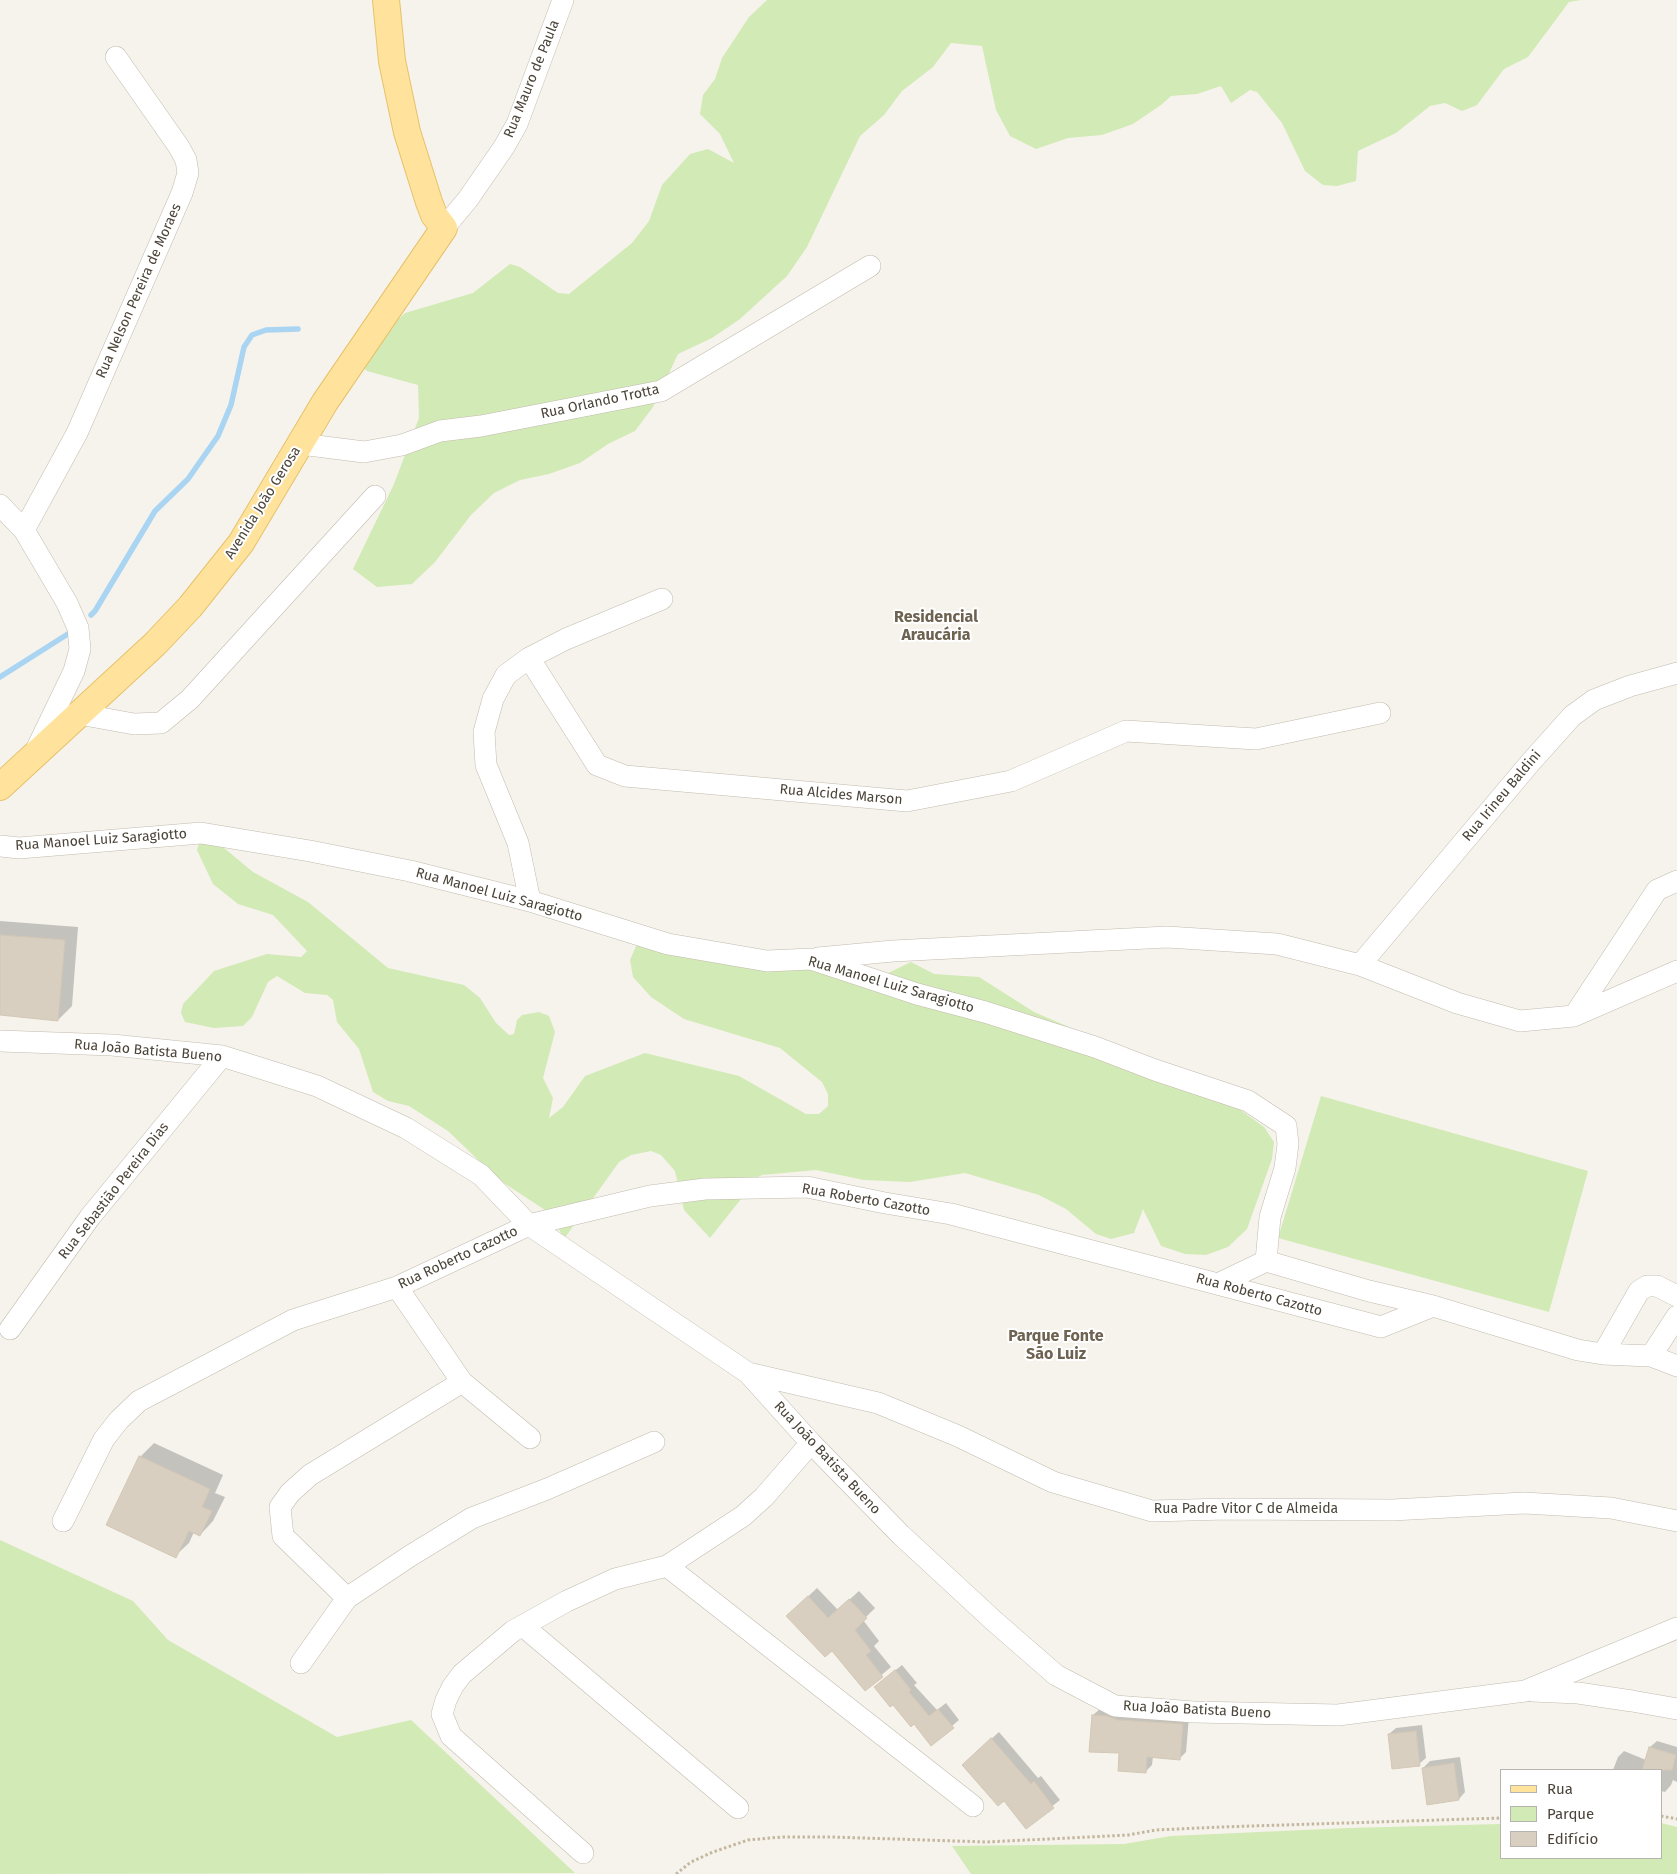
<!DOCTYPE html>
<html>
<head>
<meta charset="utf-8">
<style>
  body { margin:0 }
  #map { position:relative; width:1677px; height:1874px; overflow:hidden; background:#f6f3ec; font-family:"Fira Sans",sans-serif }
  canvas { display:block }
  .legend { position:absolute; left:1500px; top:1769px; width:162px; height:90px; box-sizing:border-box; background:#fff; border:1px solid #b7b4b0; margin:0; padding:6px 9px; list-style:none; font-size:15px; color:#4b4439 }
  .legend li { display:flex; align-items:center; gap:10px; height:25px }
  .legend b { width:25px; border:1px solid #b7b4b0 }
</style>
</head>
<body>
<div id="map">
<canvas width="1677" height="1874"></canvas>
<ul class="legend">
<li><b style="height:6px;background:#ffe39c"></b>Rua</li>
<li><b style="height:14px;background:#d2eab5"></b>Parque</li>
<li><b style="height:14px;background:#d8cfc1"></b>Edifício</li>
</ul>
</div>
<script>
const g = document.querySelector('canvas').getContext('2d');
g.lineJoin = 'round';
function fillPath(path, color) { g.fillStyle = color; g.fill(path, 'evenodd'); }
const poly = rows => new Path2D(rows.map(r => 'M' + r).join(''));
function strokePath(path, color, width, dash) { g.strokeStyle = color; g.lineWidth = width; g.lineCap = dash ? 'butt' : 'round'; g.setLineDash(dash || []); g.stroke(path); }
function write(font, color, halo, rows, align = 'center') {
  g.font = font + ' "Fira Sans",sans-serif'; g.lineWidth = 4; g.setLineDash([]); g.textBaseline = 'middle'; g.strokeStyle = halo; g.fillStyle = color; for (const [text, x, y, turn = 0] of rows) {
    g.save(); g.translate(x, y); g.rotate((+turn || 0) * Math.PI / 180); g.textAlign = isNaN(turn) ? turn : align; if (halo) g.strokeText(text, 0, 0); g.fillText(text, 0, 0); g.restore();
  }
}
const green = poly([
  [767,0,1581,0,1569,2,1528,57,1504,69,1477,105,1462,111,1445,103,1430,106,1396,133,1358,151,1356,181,1337,186,1323,185,1305,171,1282,123,1257,92,1250,90,1231,103,1221,86,1197,94,1171,96,1161,105,1133,124,1102,135,1068,138,1036,149,1010,136,996,110,982,46,951,43,933,67,902,91,884,115,860,136,807,247,787,276,740,319,712,338,678,354,653,407,635,431,608,444,580,463,549,474,520,480,494,493,471,515,435,562,412,584,377,587,353,569,394,484,419,418,418,385,367,371,360,364,363,353,405,313,473,293,510,264,520,267,558,293,569,294,632,243,649,221,662,185,690,154,708,149,734,163,720,134,700,114,703,95,715,79,722,58,749,17],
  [199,843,218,843,253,872,308,902,388,968,464,985,480,998,496,1023,509,1035,514,1034,517,1020,522,1015,539,1012,549,1016,555,1032,543,1078,553,1098,549,1118,563,1107,585,1076,645,1053,739,1076,806,1114,819,1114,828,1106,828,1094,822,1082,780,1048,684,1019,651,997,633,977,630,960,637,944,886,974,911,962,934,974,979,977,1034,1012,1209,1087,1264,1127,1274,1142,1272,1159,1247,1229,1228,1247,1206,1255,1185,1254,1161,1246,1143,1209,1134,1233,1111,1239,1096,1234,1066,1209,1039,1195,965,1173,910,1182,864,1180,816,1170,762,1175,746,1183,741,1199,710,1238,684,1210,675,1171,661,1155,651,1151,631,1155,619,1162,564,1239,551,1214,498,1179,448,1131,409,1106,388,1101,373,1092,359,1049,337,1022,333,1000,327,995,305,993,277,976,268,982,252,1017,243,1026,214,1028,185,1022,181,1013,183,1004,214,971,267,954,301,957,307,951,273,915,238,904,213,884,197,850],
  [1321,1096,1588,1171,1549,1312,1278,1238],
  [0,1540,133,1601,168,1640,337,1737,411,1720,575,1873,0,1874],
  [1661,1823,1677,1827,1677,1874,971,1874,952,1846,1124,1844,1171,1836,1348,1828,1501,1824,1501,1858,1661,1858]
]);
const shadow = poly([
  [0,921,78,927,72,1006,58,1020,0,1014],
  [154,1443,223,1475,215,1493,225,1497,213,1521,200,1535,194,1532,189,1543,175,1556,140,1457],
  [817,1588,838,1610,859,1591,875,1608,863,1620,879,1641,874,1646,891,1667,865,1689,797,1607],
  [902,1665,917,1683,914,1685,937,1710,946,1703,959,1720,931,1744,882,1681],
  [1100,1709,1189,1717,1186,1752,1180,1758,1153,1756,1152,1765,1146,1771,1120,1752,1093,1715],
  [1422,1725,1426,1758,1419,1764,1389,1734,1396,1728],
  [999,1732,1038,1778,1041,1776,1060,1800,1026,1827,970,1758],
  [1657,1741,1677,1747,1677,1782,1673,1780,1671,1785,1665,1792,1661,1791,1661,1770,1613,1770,1618,1757,1624,1751,1646,1760,1650,1747],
  [1460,1757,1465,1792,1459,1799,1423,1768,1430,1761]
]);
const stream = poly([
  [91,615,95,611,155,511,188,479,218,436,231,405,244,347,252,335,266,330,298,329],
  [0,677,71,632]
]);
const building = poly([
  [0,935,65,940,58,1021,0,1015,0,935],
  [139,1456,210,1489,202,1507,212,1511,200,1536,189,1531,176,1558,106,1525,139,1456],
  [808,1596,828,1618,849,1599,867,1618,855,1630,871,1651,866,1655,883,1677,865,1691,832,1651,825,1657,786,1616,808,1596],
  [895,1670,911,1690,909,1692,929,1716,938,1709,954,1728,931,1746,914,1724,911,1727,893,1705,890,1707,874,1687,895,1670],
  [1092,1715,1107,1716,1118,1720,1183,1724,1180,1760,1147,1757,1146,1773,1118,1771,1119,1753,1089,1752,1092,1715],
  [1416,1731,1420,1766,1392,1769,1388,1734,1416,1731],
  [991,1738,1031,1784,1034,1781,1054,1808,1026,1829,1004,1801,998,1806,962,1765,991,1738],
  [1649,1747,1676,1755,1672,1770,1642,1770,1649,1747],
  [1454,1763,1459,1800,1427,1805,1422,1768,1454,1763]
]);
const path = poly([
  [1661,1816,1677,1819],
  [676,1874,691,1862,713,1852,748,1840,782,1837,832,1837,987,1842,1128,1835,1156,1830,1221,1827,1501,1818]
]);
const minor = poly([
  [444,228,468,199,504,147,517,124,563,0],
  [301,444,364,452,402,445,440,431,481,426,661,391,870,266],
  [0,505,24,530,67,603,78,628,80,649,74,671,35,752],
  [24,530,77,433,182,193,188,173,186,160,179,147,116,57],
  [529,658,597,765,625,776,907,801,1011,781,1126,731,1256,739,1380,713],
  [79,714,134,724,161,723,190,699,375,496],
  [0,846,19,848,201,833,310,851,410,871,530,901,668,944,767,961,811,959,917,994,985,1012,1095,1047,1155,1070,1248,1101,1286,1126,1288,1144,1285,1168,1270,1217,1266,1261,1369,1291,1433,1306],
  [530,901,518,843,486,765,484,732,493,699,506,675,529,658,566,639,662,599],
  [818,958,893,951,1167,937,1277,944,1360,965,1457,1003,1520,1021,1574,1016,1677,971],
  [1360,965,1530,763,1572,716,1594,700,1630,686,1677,673],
  [1574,1016,1657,890,1677,881],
  [0,1041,112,1045,222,1056,317,1086,406,1128,481,1175,529,1225,748,1373,811,1443,901,1535,994,1621,1056,1675,1115,1706,1194,1712,1338,1715,1525,1691,1677,1628],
  [1218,1284,1266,1261],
  [397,1287,462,1382,530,1438],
  [10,1329,90,1217,222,1056],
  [1603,1354,1639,1291,1647,1286,1657,1286,1677,1296],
  [1651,1356,1677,1316],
  [748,1373,878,1403,958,1436,1053,1482,1152,1511,1226,1509,1392,1510,1524,1503,1611,1508,1677,1521],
  [63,1521,104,1439,119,1420,139,1401,293,1320,397,1287,529,1225,650,1196,705,1189,807,1187,885,1203,951,1214,1381,1327,1433,1306,1578,1350,1603,1354,1651,1356,1677,1366],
  [667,1566,973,1806],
  [347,1598,283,1536,280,1507,290,1493,310,1475,462,1382],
  [523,1626,738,1808],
  [301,1663,347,1598,410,1556,472,1518,547,1489,654,1442],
  [1532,1691,1578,1693,1632,1701,1677,1709],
  [583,1853,451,1736,442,1714,446,1700,453,1686,462,1674,513,1631,567,1601,615,1579,667,1566,743,1516,764,1497,811,1443]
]);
const major = poly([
  [0,787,155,644,190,607,241,543,325,402,444,228,434,215,429,202,407,132,392,61,386,0]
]);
const streetNames = [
  ["Rua Mauro de Paula",532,79,-68],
  ["Rua Nelson Pereira de Moraes",139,291,-66],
  ["Rua Orlando Trotta",600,402,-12],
  ["Avenida João Gerosa",263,503,-58],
  ["Rua Alcides Marson",841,795,5],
  ["Rua Irineu Baldini",1502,796,-50],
  ["Rua Manoel Luiz Saragiotto",101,840,-4],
  ["Rua Manoel Luiz Saragiotto",499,895,15],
  ["Rua Manoel Luiz Saragiotto",891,985,16],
  ["Rua João Batista Bueno",148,1051,5],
  ["Rua Sebastião Pereira Dias",114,1191,-52],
  ["Rua Roberto Cazotto",866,1200,10],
  ["Rua Roberto Cazotto",458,1258,-25],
  ["Rua Roberto Cazotto",1259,1295,15],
  ["Rua João Batista Bueno",827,1458,47],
  ["Rua Padre Vitor C de Almeida",1246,1509],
  ["Rua João Batista Bueno",1197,1710,3]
];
const quarterNames = [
  ["Residencial",936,618],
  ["Araucária",936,636],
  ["Parque Fonte",1056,1337],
  ["São Luiz",1056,1355]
];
fillPath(green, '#d2eab5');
fillPath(shadow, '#0003');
strokePath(stream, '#a9d4f2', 5.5);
fillPath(building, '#d8cfc1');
strokePath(building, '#d3c7b4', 1);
strokePath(minor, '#c2bbae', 22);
strokePath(major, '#e6c16a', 28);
strokePath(path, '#c4b79f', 3, [2.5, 2.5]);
strokePath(minor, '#fff', 21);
strokePath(major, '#ffe39c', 26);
write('14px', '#4b4439', '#fff', streetNames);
write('bold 16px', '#6e6250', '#fff', quarterNames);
</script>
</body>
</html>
